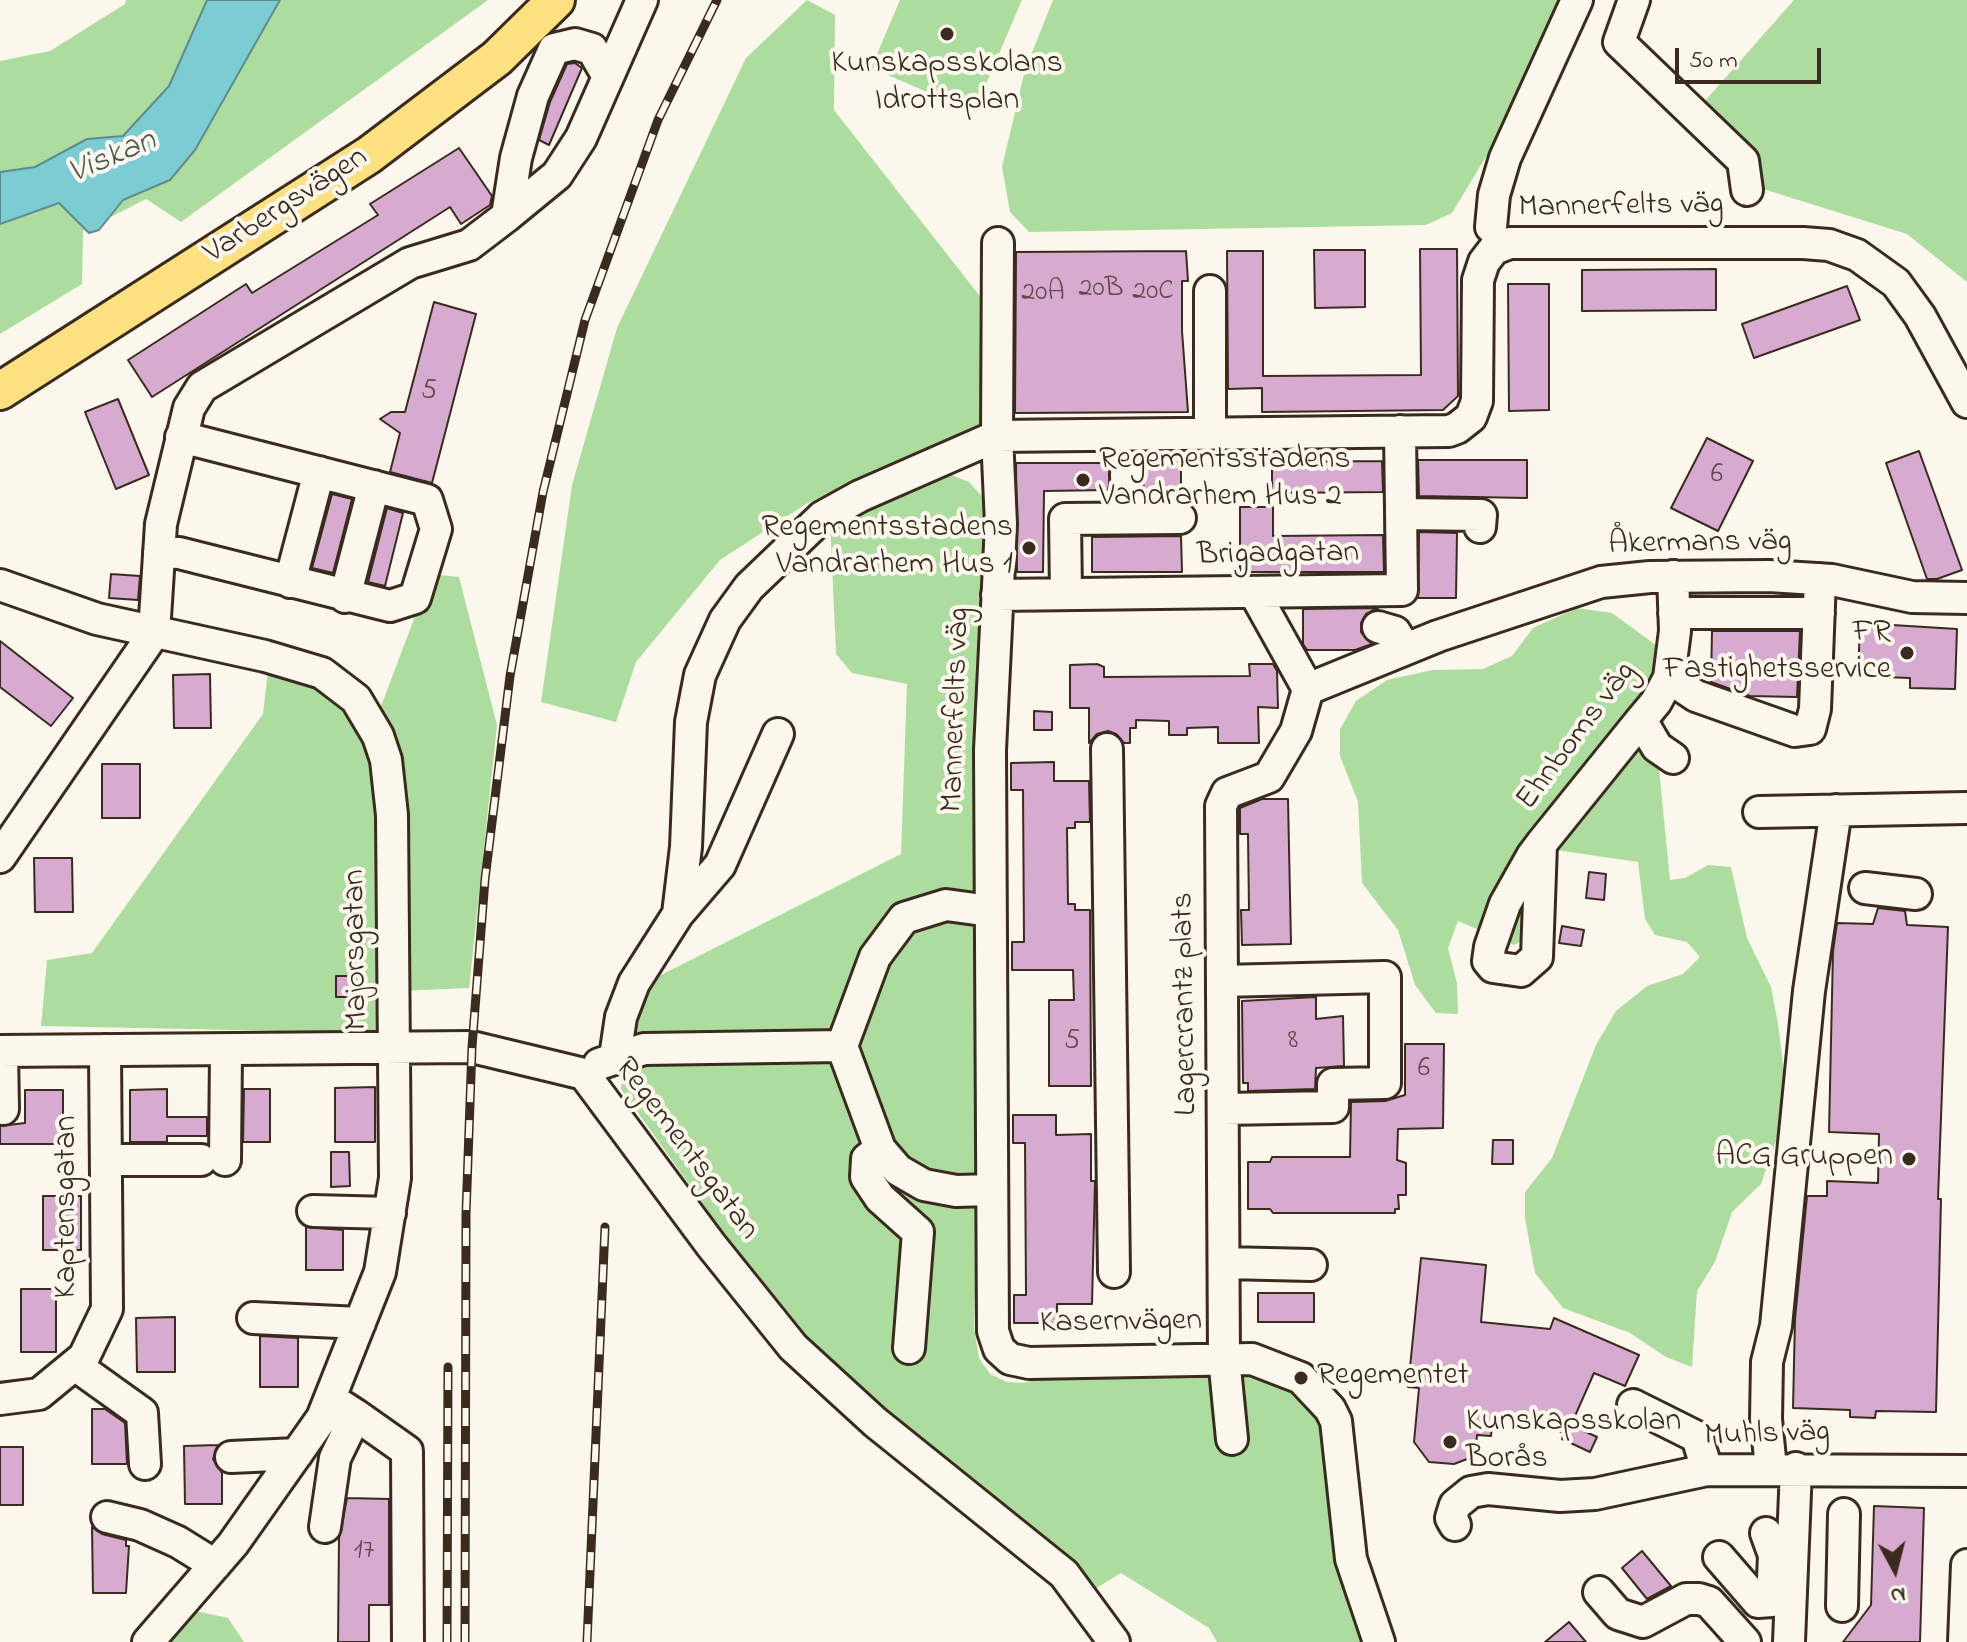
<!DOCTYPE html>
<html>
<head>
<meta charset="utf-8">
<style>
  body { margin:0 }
  #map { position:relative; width:1967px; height:1642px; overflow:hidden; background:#fbf7ec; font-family:"Indie Flower",sans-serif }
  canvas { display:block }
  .north { position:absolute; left:1855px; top:1530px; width:80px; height:80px; -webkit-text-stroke:6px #fbf7ec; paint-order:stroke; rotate:173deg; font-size:22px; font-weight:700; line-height:32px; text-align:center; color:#3b2a1e }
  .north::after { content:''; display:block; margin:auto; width:28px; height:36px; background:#3b2a1e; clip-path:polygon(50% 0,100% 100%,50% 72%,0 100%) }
  .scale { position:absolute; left:1675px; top:48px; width:146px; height:36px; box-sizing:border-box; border:4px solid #3b2a1e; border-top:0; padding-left:10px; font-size:24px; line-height:28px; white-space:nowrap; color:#3b2a1e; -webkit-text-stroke:6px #fbf7ec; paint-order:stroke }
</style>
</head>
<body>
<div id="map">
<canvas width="1967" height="1642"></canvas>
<div class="north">N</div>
<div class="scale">50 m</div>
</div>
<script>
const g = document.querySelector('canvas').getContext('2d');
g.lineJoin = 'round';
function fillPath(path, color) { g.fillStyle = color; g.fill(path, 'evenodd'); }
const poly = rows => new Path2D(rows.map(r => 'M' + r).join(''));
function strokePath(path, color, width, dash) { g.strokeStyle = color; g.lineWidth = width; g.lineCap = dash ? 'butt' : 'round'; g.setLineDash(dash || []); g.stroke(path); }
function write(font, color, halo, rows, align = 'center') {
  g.font = font + ' "Indie Flower",sans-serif'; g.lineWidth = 8; g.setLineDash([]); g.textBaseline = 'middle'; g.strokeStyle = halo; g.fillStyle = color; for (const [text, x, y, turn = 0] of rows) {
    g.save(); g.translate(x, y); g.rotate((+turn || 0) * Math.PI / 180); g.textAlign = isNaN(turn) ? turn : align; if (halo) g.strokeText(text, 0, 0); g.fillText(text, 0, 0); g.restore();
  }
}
const green = poly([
  [126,0,488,0,181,222,146,199,83,231,82,284,0,334,0,61,50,51,125,4],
  [807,0,835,15,834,110,986,304,985,425,806,504,720,560,636,662,616,722,541,702,572,485,617,328,746,58],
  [900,0,1022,0,974,112,871,68],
  [1053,0,1565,0,1505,125,1452,213,1426,225,1029,232,1010,212,1002,167,1025,70],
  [1794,0,1967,0,1967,282,1907,234,1760,188,1704,102],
  [942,471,969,482,991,506,993,557,976,714,977,1215,974,1328,979,1358,990,1374,1007,1382,1023,1383,1055,1375,1233,1371,1279,1378,1309,1399,1326,1444,1344,1589,1366,1642,1217,1642,1209,1628,1121,1573,1095,1589,1053,1544,827,1360,764,1289,621,1089,624,1039,632,1014,655,978,901,854,907,684,852,673,836,654,830,519],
  [431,574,459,577,497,725,469,988,399,991,375,722],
  [1577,608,1612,613,1664,651,1673,696,1664,723,1659,769,1670,880,1685,878,1708,865,1731,867,1747,938,1771,987,1778,1024,1786,1088,1778,1135,1761,1184,1732,1212,1715,1262,1697,1291,1692,1367,1666,1357,1630,1333,1563,1308,1535,1273,1525,1218,1525,1192,1552,1158,1596,1045,1616,1011,1647,986,1683,974,1700,957,1687,942,1655,935,1645,919,1638,862,1549,849,1531,936,1514,945,1458,921,1448,948,1457,983,1458,1014,1436,1013,1415,985,1398,930,1362,883,1358,802,1340,756,1340,729,1356,701,1387,680,1432,670,1483,669,1512,656,1533,628],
  [268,671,319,686,345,709,369,743,377,783,381,1033,41,1026,47,960,92,953,263,714],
  [196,1611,228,1618,244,1642,168,1642]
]);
const water = poly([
  [207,0,280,0,195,150,170,180,123,200,99,230,89,233,59,203,0,224,0,172,35,167,87,139,123,136,169,86,207,0]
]);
const building = poly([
  [575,63,582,68,549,145,539,140,550,102,567,64,575,63],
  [459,148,492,196,490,205,461,224,450,207,152,397,128,360,246,284,252,293,378,215,370,204,459,148],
  [1420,249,1457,249,1458,396,1443,410,1262,412,1262,388,1228,389,1227,251,1263,251,1263,376,1421,375,1420,249],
  [1314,250,1365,250,1365,307,1315,308,1314,250],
  [1186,251,1188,281,1182,281,1182,331,1188,412,1015,413,1016,252,1186,251],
  [1716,269,1716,310,1582,311,1582,270,1716,269],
  [1508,284,1549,284,1549,410,1509,411,1508,284],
  [1847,286,1860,320,1754,358,1742,324,1847,286],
  [434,302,476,314,432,483,390,472,400,433,380,419,391,412,405,412,434,302],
  [118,399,149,475,116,489,85,412,118,399],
  [1707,438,1753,461,1718,531,1671,508,1707,438],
  [1919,451,1962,570,1937,579,1927,579,1886,463,1919,451],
  [1418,460,1527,460,1527,498,1419,496,1418,460],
  [1382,461,1383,492,1272,493,1272,462,1382,461],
  [1181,462,1181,490,1144,490,1139,463,1181,462],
  [1016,463,1113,463,1108,490,1044,491,1043,572,1017,572,1016,463],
  [332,494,352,499,333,573,312,568,332,494],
  [1240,507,1273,507,1273,536,1383,535,1384,572,1240,572,1240,507],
  [387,508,403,513,385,586,368,582,387,508],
  [1419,532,1457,533,1456,598,1418,598,1419,532],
  [1181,536,1182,572,1092,572,1092,537,1181,536],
  [111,574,140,576,138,600,109,598,111,574],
  [1378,608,1366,614,1361,623,1361,632,1372,644,1355,650,1307,650,1303,644,1303,609,1378,608],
  [1860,623,1957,629,1955,689,1910,688,1910,678,1858,676,1860,623],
  [1712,631,1800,631,1797,697,1750,696,1711,682,1712,631],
  [0,641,73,698,51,726,0,687,0,641],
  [1097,664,1104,667,1104,677,1250,676,1249,664,1273,664,1277,671,1278,708,1258,707,1259,743,1218,743,1218,727,1187,728,1187,735,1169,735,1169,721,1136,720,1136,728,1130,728,1130,743,1124,743,1116,734,1108,731,1097,734,1089,743,1089,708,1070,708,1070,665,1097,664],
  [210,674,211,728,174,728,173,675,210,674],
  [1034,711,1052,712,1052,730,1034,730,1034,711],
  [1054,762,1054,781,1089,781,1090,822,1075,822,1075,828,1067,828,1068,904,1075,904,1075,910,1090,910,1091,1086,1049,1086,1049,1000,1074,1000,1073,970,1012,970,1012,942,1024,942,1023,790,1011,790,1011,763,1054,762],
  [102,764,140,764,140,818,102,818,102,764],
  [1262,799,1288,799,1291,944,1242,945,1241,910,1249,910,1248,834,1240,834,1240,808,1262,799],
  [34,858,72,858,73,912,35,912,34,858],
  [1589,872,1606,874,1604,900,1586,898,1589,872],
  [1878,908,1905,911,1907,925,1948,927,1938,1199,1941,1199,1936,1412,1876,1411,1875,1418,1850,1417,1850,1410,1793,1408,1795,1319,1807,1196,1827,1196,1827,1181,1878,1183,1879,1134,1829,1132,1833,951,1837,923,1873,924,1878,908],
  [1562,926,1584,930,1581,946,1559,943,1562,926],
  [336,976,356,976,356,997,336,997,336,976],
  [1316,997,1316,1019,1343,1016,1344,1066,1316,1068,1315,1089,1248,1091,1248,1083,1243,1083,1242,1001,1316,997],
  [1405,1044,1444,1044,1443,1128,1398,1129,1397,1160,1406,1163,1406,1195,1398,1195,1399,1209,1395,1209,1395,1213,1273,1213,1270,1209,1248,1209,1248,1162,1270,1162,1272,1157,1350,1157,1351,1102,1385,1101,1405,1095,1405,1044],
  [375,1087,375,1142,335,1142,335,1088,375,1087],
  [167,1089,167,1117,207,1117,207,1136,167,1136,167,1142,130,1142,130,1090,167,1089],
  [244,1089,270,1089,270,1142,243,1142,244,1089],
  [25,1090,63,1090,63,1144,0,1144,0,1126,25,1123,25,1090],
  [1013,1115,1056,1115,1056,1135,1091,1134,1091,1181,1095,1181,1092,1304,1057,1304,1057,1323,1014,1323,1014,1295,1026,1295,1025,1143,1013,1143,1013,1115],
  [1493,1140,1513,1140,1513,1164,1492,1164,1493,1140],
  [331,1152,349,1152,350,1186,331,1187,331,1152],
  [43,1196,81,1196,81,1250,43,1250,43,1196],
  [306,1227,343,1230,343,1270,306,1270,306,1227],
  [1421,1258,1486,1265,1481,1322,1550,1329,1554,1318,1639,1355,1625,1386,1594,1373,1571,1425,1597,1437,1590,1452,1562,1439,1564,1433,1534,1420,1493,1416,1491,1436,1477,1435,1475,1456,1454,1464,1429,1462,1414,1442,1419,1388,1408,1387,1421,1258],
  [21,1289,56,1289,56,1352,21,1352,21,1289],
  [1258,1293,1314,1293,1314,1322,1258,1322,1258,1293],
  [175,1317,175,1372,137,1372,136,1318,175,1317],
  [260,1336,298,1338,298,1387,260,1387,260,1336],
  [92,1409,105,1409,125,1423,127,1464,92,1464,92,1409],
  [218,1445,213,1459,222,1473,222,1504,185,1504,184,1446,218,1445],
  [0,1447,23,1447,23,1505,0,1505,0,1447],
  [347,1498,389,1499,389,1605,369,1605,369,1642,338,1642,339,1538,347,1498],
  [1874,1506,1924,1508,1920,1642,1843,1642,1871,1605,1874,1506],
  [92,1527,102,1534,126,1540,126,1546,129,1546,126,1593,93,1593,92,1527],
  [1642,1551,1671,1586,1647,1599,1622,1568,1642,1551],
  [1569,1622,1586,1642,1545,1642,1569,1622]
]);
const minor = poly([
  [1634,0,1619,42,1743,161,1747,190],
  [507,216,557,175,581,138,642,0],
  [1491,227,1494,195,1505,158,1577,0],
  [998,243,997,436,1001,524,990,750,993,1331,999,1349,1010,1359,1029,1363,1252,1359,1301,1378,1330,1409,1336,1421,1351,1559,1379,1642],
  [1210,291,1210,434],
  [1126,474,1127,518],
  [1401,514,1481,515,1480,527],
  [159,552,179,553,390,606,415,598,436,529,427,500,181,437],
  [290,582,319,472],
  [0,585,97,619,265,656,322,673,356,699,378,736,386,760,392,815,395,1178,380,1272,322,1418,233,1544,148,1642],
  [1254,592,1308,689],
  [1066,594,1065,519,1180,518],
  [997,595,1402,590,1400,431],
  [345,597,374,486],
  [1674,613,1819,613],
  [1378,627,1395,632,1405,648],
  [1669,678,1696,696,1795,731,1810,729,1815,709,1820,579],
  [1308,689,1438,636,1601,582,1650,577,1769,576,1832,580,1912,597,1967,598],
  [1641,720,1657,747,1673,758],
  [1107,749,1114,1272],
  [1759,812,1967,808],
  [1541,844,1537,957,1521,971,1493,967,1488,961,1490,947,1505,904,1532,856,1541,844,1641,720,1656,702,1669,678,1675,631,1673,576],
  [0,857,154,633,161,524,189,408,202,387,410,263,469,245,507,216,516,158,533,96,554,49,575,44,592,49,607,75],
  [1865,888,1916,894],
  [990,911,946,905,904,918,875,957,842,1046,880,1149,898,1170,924,1185,956,1191,991,1190],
  [678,914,720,865,778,734],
  [1222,981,1385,977,1385,1083,1333,1084,1333,1107,1224,1109],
  [0,1051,472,1047,584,1074,711,1245,793,1347,875,1422,1064,1574,1114,1642],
  [2,1052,3,1109],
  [615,1057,621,1017,634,983,678,914,686,847,691,722,700,675,725,620,749,587,822,517,860,496,997,436,1449,431,1457,428,1471,417,1477,401,1478,280,1484,262,1494,249,1510,243,1803,243,1829,245,1857,255,1896,283,1920,316,1967,402],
  [599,1064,644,1049,842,1046],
  [880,1149,867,1159,866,1177,880,1198,918,1232,909,1348],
  [107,1160,201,1160],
  [225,1160,226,1052],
  [313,1211,390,1213],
  [1226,1263,1311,1265],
  [253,1318,360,1323],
  [75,1365,142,1413,145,1464],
  [0,1399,39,1394,84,1357,107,1309,105,1050],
  [1633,1405,1697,1437,1707,1470],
  [356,1415,407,1451,408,1642],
  [1232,1439,1224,1358,1221,806,1227,793,1269,777,1296,731,1308,689],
  [231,1457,297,1454],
  [1771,1468,1766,1419,1767,1362,1776,1326,1809,991,1836,810],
  [107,1517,140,1525,178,1542,215,1565],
  [1455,1525,1451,1518,1455,1505,1471,1492,1488,1489,1560,1496,1595,1494,1707,1470,1967,1471],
  [325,1527,335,1458,356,1415,342,1406],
  [1719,1557,1758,1602,1772,1601,1774,1555,1766,1533],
  [1599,1592,1618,1614,1643,1622,1686,1599,1699,1599,1709,1602,1745,1642],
  [1842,1606,1844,1514],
  [1789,1642,1796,1468],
  [1964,1642,1967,1565]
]);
const major = poly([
  [0,391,369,155,497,58,556,0]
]);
const rail = poly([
  [447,1642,448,1367],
  [465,1642,466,1214,472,1047,485,879,510,676,543,492,585,320,658,120,717,0],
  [587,1642,605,1227]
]);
const markers = [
  [947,34,8,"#3b2a1e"],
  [1083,480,8,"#3b2a1e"],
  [1029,548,8,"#3b2a1e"],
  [1907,653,8,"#3b2a1e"],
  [1909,1159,8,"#3b2a1e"],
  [1301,1378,8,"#3b2a1e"],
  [1450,1442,8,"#3b2a1e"]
];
const numberNames = [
  ["20B",1101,290],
  ["20C",1153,293],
  ["20A",1043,294],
  ["5",429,392],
  ["6",1717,476],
  ["5",1072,1042],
  ["8",1293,1042],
  ["6",1424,1070],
  ["17",364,1552]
];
const poiNames = [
  ["Kunskapsskolans",947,66,"center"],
  ["Idrottsplan",947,103,"center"],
  ["Regementsstadens",1099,462],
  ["Vandrarhem Hus 2",1099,499],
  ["Regementsstadens",1013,530,"right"],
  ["Vandrarhem Hus 1",1013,567,"right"],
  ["FR",1891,635,"right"],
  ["Fastighetsservice",1891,672,"right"],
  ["ACG Gruppen",1893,1159,"right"],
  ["Regementet",1317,1378],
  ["Kunskapsskolan",1466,1424],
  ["Borås",1466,1461]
];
const streetNames = [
  ["Varbergsvägen",287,207,-33],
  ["Mannerfelts väg",1621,208,-1],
  ["Åkermans väg",1700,545,-1],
  ["Brigadgatan",1278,556,-1],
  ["Mannerfelts väg",958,710,-88],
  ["Ehnboms väg",1578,737,-53],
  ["Majorsgatan",358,950,-91],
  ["Lagercrantz plats",1187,1004,-91],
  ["Regementsgatan",685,1150,53],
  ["Kaptensgatan",69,1207,-90],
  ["Kasernvägen",1121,1324,-1],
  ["Muhls väg",1767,1436,-2]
];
const waterNames = [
  ["Viskan",113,159,-23]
];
fillPath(green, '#addd9e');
fillPath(water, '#7bccd3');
strokePath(water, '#618b8b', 2);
fillPath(building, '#d7abcf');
strokePath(building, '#3b2a1e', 2);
strokePath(minor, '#3b2a1e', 36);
strokePath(major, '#3b2a1e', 42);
strokePath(minor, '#fbf7ec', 30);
strokePath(major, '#fde080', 36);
strokePath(rail, '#3b2a1e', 9);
strokePath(rail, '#fbf7ec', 6, [18]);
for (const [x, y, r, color] of markers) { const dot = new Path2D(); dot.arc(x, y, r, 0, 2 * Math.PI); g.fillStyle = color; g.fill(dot); strokePath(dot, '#fbf7ec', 3); }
write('28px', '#624a4a', null, numberNames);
write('32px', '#3b2a1e', '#fbf7ec', poiNames, 'left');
write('32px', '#3b2a1e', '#fbf7ec', streetNames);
write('italic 34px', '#4e5b54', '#fbf7ec', waterNames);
</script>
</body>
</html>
